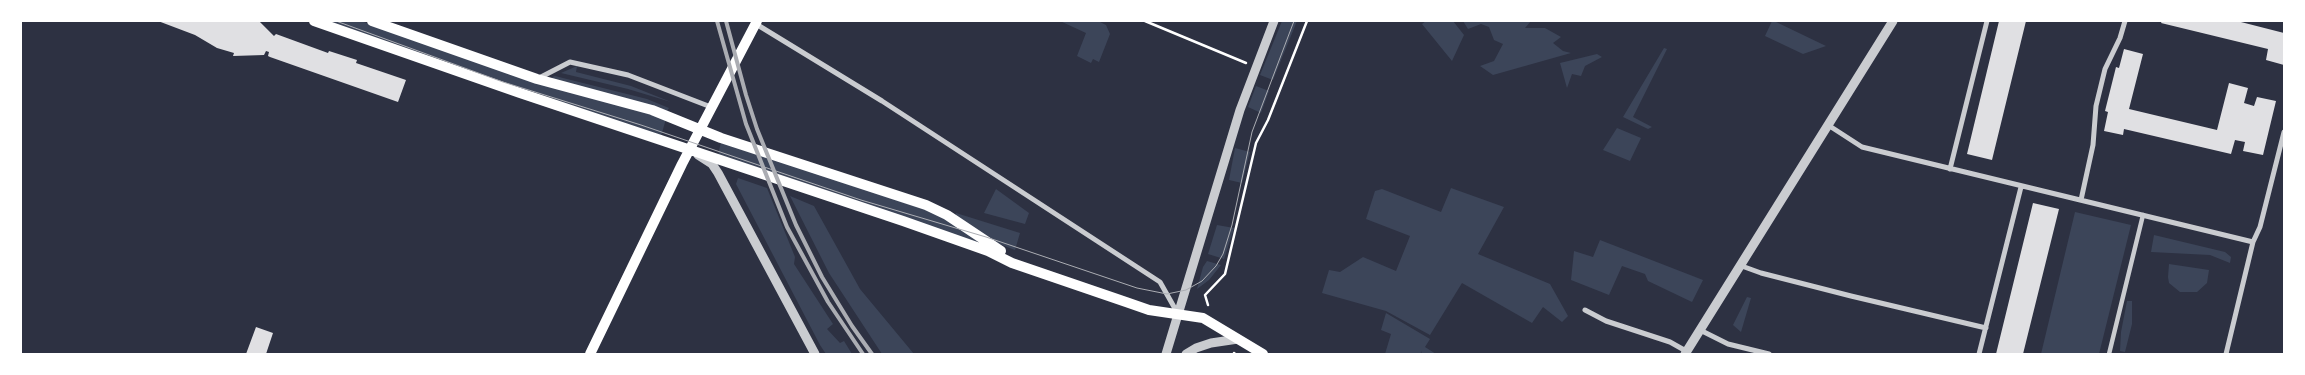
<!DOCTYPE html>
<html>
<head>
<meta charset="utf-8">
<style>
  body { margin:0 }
  #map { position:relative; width:2305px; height:375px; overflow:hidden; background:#2d3142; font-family:"Fira Sans",sans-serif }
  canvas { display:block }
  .frame { position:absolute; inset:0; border:22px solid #fff; pointer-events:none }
</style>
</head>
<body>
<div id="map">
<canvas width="2305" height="375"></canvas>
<div class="frame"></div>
</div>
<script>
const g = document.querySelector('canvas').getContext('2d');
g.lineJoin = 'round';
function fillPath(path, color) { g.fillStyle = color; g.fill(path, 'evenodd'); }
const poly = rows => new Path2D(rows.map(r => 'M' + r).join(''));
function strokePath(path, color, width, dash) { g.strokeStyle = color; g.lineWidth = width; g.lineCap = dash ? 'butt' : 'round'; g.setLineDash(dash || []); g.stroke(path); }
const green = poly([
  [323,21,361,21,408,38,637,109,666,119,661,136],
  [1060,21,1098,21,1106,25,1110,34,1099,62,1093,59,1091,63,1077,56,1086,33],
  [1282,21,1297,21,1273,80,1260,75],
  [1426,21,1453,21,1464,35,1452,61,1422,24],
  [1463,21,1531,21,1525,28,1545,28,1561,37,1553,43,1563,51,1571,53,1493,75,1480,66,1494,61,1503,44,1494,40,1489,27,1481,24,1468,29],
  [1772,21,1774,21,1826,46,1803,54,1765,36],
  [1664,48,1667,49,1633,117,1652,127,1648,129,1623,117],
  [1597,54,1602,57,1585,66,1581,76,1572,74,1567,88,1560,63],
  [577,66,576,72,631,86,671,102,628,89,561,73],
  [555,76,647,99,669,108,667,111,554,80,552,77],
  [1256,86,1269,91,1261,113,1248,107],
  [1617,128,1641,138,1630,161,1603,150],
  [721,142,936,213,978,241,976,243,718,155],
  [1235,148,1250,152,1242,183,1229,180],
  [738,178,767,188,795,257,794,264,833,324,827,329,840,343,844,341,852,354,826,354,820,345,736,184],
  [1451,188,1504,207,1478,254,1550,284,1568,316,1562,322,1543,307,1532,323,1462,283,1430,335,1386,311,1322,293,1329,270,1340,272,1363,257,1396,271,1410,236,1366,219,1375,191,1382,189,1441,212],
  [996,189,1029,213,1025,224,984,213],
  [790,196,814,206,860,289,914,354,882,354,829,273],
  [2075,212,2131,225,2099,354,2041,354],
  [956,213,1020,233,1015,250,994,242,956,217],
  [1217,225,1234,228,1224,259,1208,254],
  [2154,235,2225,252,2231,257,2230,263,2210,255,2151,252],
  [1600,240,1703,280,1692,302,1648,281,1645,274,1622,266,1609,295,1571,280,1574,251,1593,257],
  [1207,261,1221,265,1209,280,1197,289,1203,267],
  [2169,264,2209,270,2207,283,2197,292,2180,292,2169,283,2168,277],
  [1747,297,1751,298,1741,332,1733,325],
  [2127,301,2132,301,2132,324,2125,352,2120,351,2121,332],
  [1386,313,1430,339,1425,347,1436,354,1421,354,1422,351,1420,354,1385,354,1391,334,1381,330]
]);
const building = poly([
  [158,21,259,21,274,36,276,34,328,53,329,51,357,60,356,63,406,80,398,102,270,57,268,56,269,52,266,51,264,55,233,56,234,53,217,48,195,35],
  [1999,21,2026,21,1992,160,1967,154],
  [2162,21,2237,21,2284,33,2284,65,2266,60,2268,49,2161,23],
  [2124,49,2143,54,2129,109,2217,130,2229,83,2248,88,2244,103,2254,106,2257,97,2276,101,2263,155,2243,151,2245,142,2235,140,2231,154,2124,129,2123,135,2104,131,2108,112,2105,111,2116,67,2119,68],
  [2033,203,2059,209,2023,354,1996,354],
  [256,327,273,333,266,354,246,354]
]);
const path = poly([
  [1145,21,1246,63],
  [1208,305,1205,295,1225,274,1256,143,1268,120,1307,21],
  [1234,353,1235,354]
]);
const pedestrian = poly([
  [2109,354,2143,215]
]);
const minor = poly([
  [756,24,882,101,1160,282,1178,314],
  [539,78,570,62,628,75,711,107],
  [1828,125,1862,147,2253,242],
  [1950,169,1987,21],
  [2081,200,2093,145,2096,106,2105,69,2120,38,2125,21],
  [1739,265,1761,273,1851,296,1986,328],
  [1585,310,1606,321,1670,342,1686,351],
  [1700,330,1728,344,1769,354],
  [1979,354,2021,187],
  [2226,354,2253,242,2260,227,2284,132]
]);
const tertiary = poly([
  [698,155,712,164,718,173,815,354],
  [1166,354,1240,110,1274,21],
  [1186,354,1196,348,1211,343,1238,339],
  [1685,354,1893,21]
]);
const secondary = poly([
  [314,21,520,93,903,221,988,251,1012,263,1126,302,1149,310,1203,318,1263,354],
  [372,21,537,79,652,110,721,138,926,205,947,215,1001,251],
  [590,354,682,164,757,21]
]);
const tram = poly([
  [336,21,503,82,641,125,861,200,986,237,1137,288,1167,294,1186,290,1202,281,1216,266,1223,254,1232,225,1252,132,1294,21]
]);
const rail = poly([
  [717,21,746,124,787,227,828,302,863,354],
  [726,21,746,95,757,129,796,225,822,277,852,326,872,354]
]);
fillPath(green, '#3c4559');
fillPath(building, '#e0e0e3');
strokePath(path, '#fff', 2.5);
strokePath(pedestrian, '#caccd0', 4.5);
strokePath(minor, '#caccd0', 5);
strokePath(tertiary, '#caccd0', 9);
strokePath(secondary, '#fff', 10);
strokePath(tram, '#abadb3', 1);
strokePath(rail, '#abadb3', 4);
</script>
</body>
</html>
